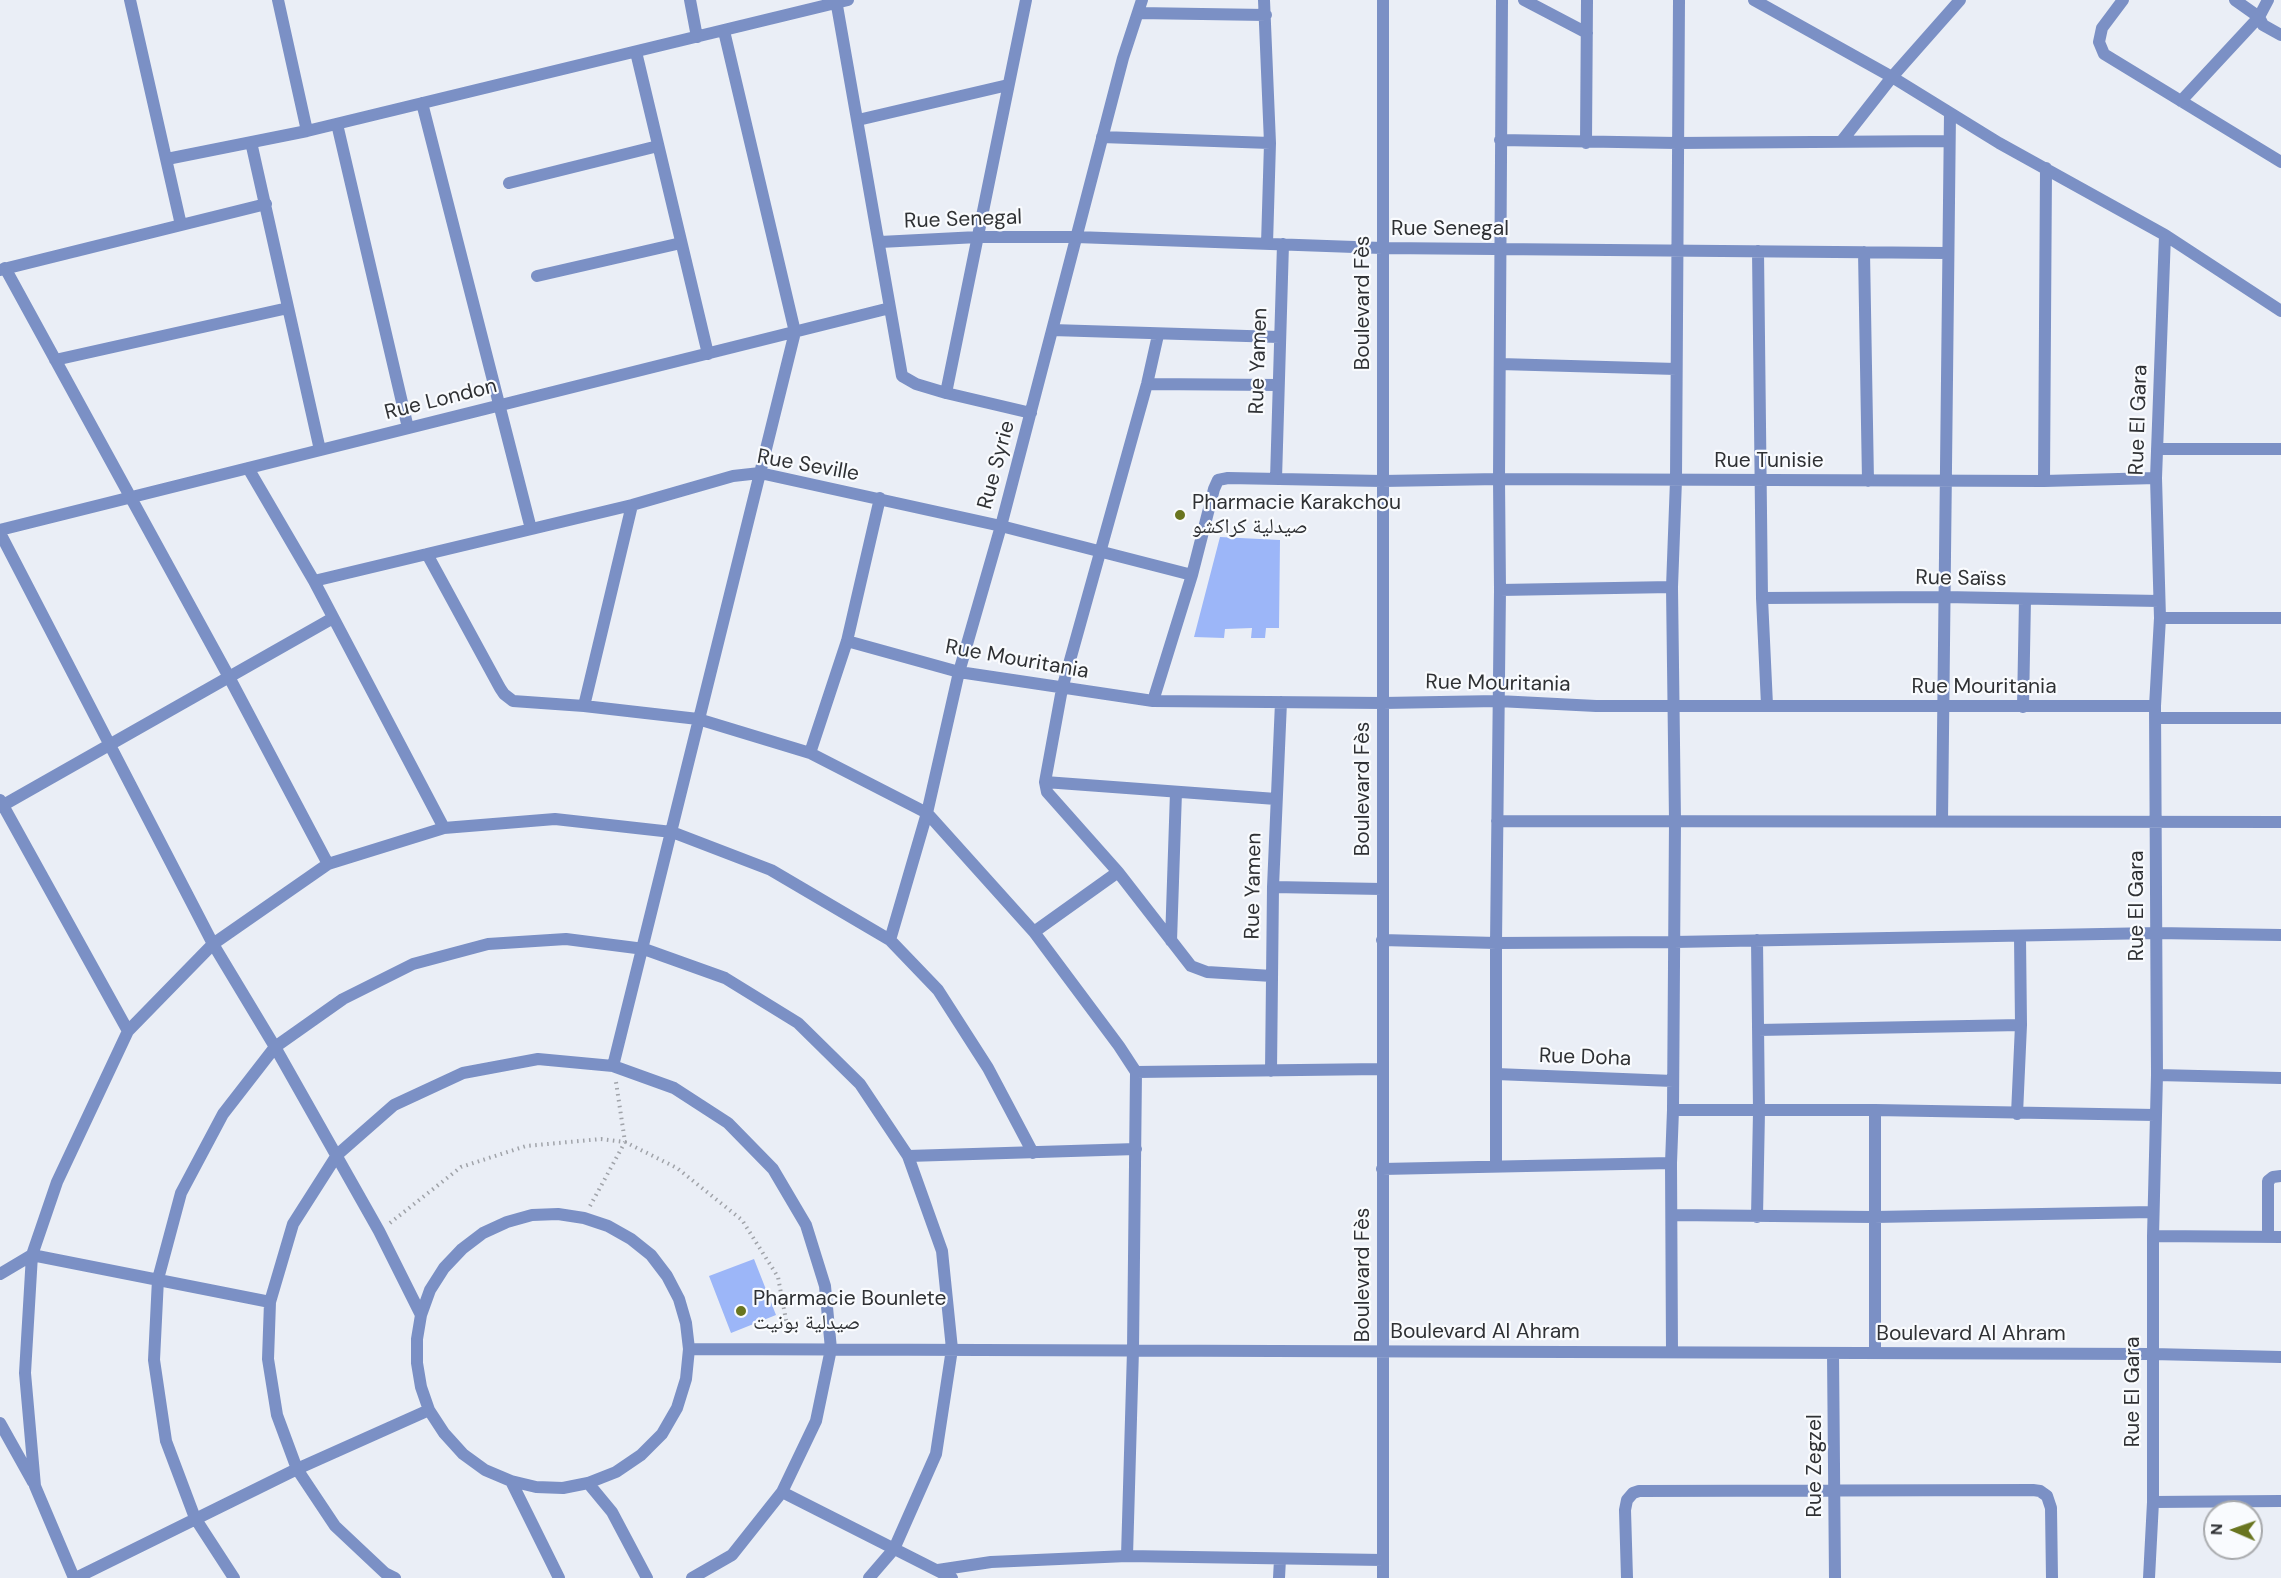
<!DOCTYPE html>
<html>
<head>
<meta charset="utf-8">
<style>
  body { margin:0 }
  #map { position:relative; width:2281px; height:1578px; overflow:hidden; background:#eaeef6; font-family:"DM Sans",sans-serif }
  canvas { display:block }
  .north { position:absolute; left:2203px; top:1500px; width:60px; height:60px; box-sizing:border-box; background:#f9fbfe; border:2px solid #a8aaad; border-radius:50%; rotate:272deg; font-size:16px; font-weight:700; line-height:24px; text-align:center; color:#2f3134 }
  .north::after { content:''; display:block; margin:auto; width:21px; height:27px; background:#697520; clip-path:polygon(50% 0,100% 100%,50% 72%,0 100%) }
</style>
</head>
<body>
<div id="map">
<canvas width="2281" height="1578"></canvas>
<div class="north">N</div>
</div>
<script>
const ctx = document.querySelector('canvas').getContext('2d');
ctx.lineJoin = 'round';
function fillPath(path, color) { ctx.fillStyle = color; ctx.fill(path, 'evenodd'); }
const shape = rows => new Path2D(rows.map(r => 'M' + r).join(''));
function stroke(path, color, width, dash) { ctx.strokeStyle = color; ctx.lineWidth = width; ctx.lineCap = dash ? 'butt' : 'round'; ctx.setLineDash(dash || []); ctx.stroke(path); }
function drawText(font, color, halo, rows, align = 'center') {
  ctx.font = font + ' "DM Sans","Noto Naskh Arabic",sans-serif'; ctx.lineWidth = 4.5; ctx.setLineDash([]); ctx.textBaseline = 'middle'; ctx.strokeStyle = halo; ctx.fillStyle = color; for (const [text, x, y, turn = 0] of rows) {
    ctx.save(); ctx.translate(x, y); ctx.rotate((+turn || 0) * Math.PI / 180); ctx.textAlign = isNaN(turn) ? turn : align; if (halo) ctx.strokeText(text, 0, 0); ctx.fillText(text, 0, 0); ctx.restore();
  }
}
const building = shape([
  [1220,537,1280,540,1279,628,1266,628,1265,638,1251,638,1252,628,1225,629,1224,638,1194,637],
  [754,1259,776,1315,731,1333,709,1276]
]);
const path = shape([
  [590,1206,625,1142,616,1082],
  [390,1223,461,1167,526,1146,601,1139,625,1142,677,1168,742,1220,778,1277,789,1336]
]);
const minor = shape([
  [130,0,181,225],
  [278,0,307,131],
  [690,0,697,37],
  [836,0,902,376,916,384,946,393,1031,413],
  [1264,0,1270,143,1267,244],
  [1383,0,1383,1578],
  [1524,0,1587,33],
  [1754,0,1892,77,1999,143,2165,235,2281,311],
  [2123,0,2102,28,2099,42,2104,54,2281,162],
  [2235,0,2259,17,2263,25,2281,35],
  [1138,13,1266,15],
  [636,52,708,354],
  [2181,101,2259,17,2268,0],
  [422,103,531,529],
  [858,120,1008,85],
  [337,124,408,428],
  [1102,137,1270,143],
  [1500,140,1677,143,1948,141],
  [251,142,320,450],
  [1841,142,1892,77,1960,0],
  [1586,143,1587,0],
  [167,159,307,131,848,0],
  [509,183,658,146],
  [880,242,978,237,1076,237,1382,248,1948,253],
  [1758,251,1762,598,1767,705],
  [1864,252,1868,481],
  [5,268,229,677,328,864],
  [0,270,266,204],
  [537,276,681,243],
  [1052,330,1279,337],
  [1158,335,1147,384,1062,689,1045,782,1047,792,1118,872,1191,966,1207,972,1272,976],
  [55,360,288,308],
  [1500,364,1676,369],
  [1147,384,1278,385],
  [946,393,1026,0],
  [2157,449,2281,449],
  [248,468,314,581,444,828],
  [1276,479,1283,244],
  [2044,481,2046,168],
  [0,530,890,308],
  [0,533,213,944,275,1047,379,1231,421,1315,417,1339,417,1363,421,1387,429,1410,444,1433,463,1454,485,1470,511,1481,536,1487,563,1488,588,1483,616,1472,641,1455,662,1434,677,1408,686,1379,689,1349,686,1323,679,1299,667,1276,651,1255,631,1239,608,1226,584,1218,558,1214,532,1215,507,1222,483,1233,462,1249,444,1268,430,1290,421,1315],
  [427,554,500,688,504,694,513,701,584,706,698,719,810,753,927,813,1034,932,1119,1046,1136,1072,1133,1350,1127,1556],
  [314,581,632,505,733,476,760,473,1001,526,1192,575],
  [1500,590,1672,587],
  [1762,598,1944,597,2159,601],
  [2160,618,2281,618],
  [847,641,959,672,1153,701,1383,703,1498,701,1596,706,2155,706],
  [1153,701,1192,575,1214,489,1218,480,1228,478,1382,481,1499,479,2044,481,2156,478],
  [584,706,632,505],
  [2023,707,2025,599],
  [2155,718,2281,718],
  [810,753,847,641,880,498],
  [1045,782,1276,799],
  [0,800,128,1031],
  [0,807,333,618],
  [1497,821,2281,822],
  [1942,821,1950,113],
  [1273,887,1382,889],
  [1034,932,1118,872],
  [890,940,927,813,959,672,1001,526,1123,58,1142,0],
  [1382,940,1496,943,1674,942,2156,933,2281,935],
  [1757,940,1759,1111,1757,1217],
  [1171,941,1176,792],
  [1758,1030,2021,1025],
  [613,1066,795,332,724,31],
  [1271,1071,1273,887,1281,702],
  [1136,1072,1382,1069],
  [1496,1074,1673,1081],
  [2157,1075,2281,1078],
  [1673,1110,1875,1110,2155,1115],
  [2017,1114,2021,1025,2020,937],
  [908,1156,1136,1149],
  [1496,1166,1496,943,1500,590,1499,479,1502,0],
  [1382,1169,1671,1163],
  [1672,1215,1874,1217,2153,1212],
  [2153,1236,2281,1237],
  [2268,1237,2268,1181,2273,1177,2281,1176],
  [0,1274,32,1255,270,1302],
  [689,1349,2152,1354,2281,1357],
  [1672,1352,1671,1163,1673,1110,1675,821,1672,587,1676,480,1679,0],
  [1833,1353,1835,1578],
  [1875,1353,1875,1110],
  [0,1423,33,1482],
  [511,1481,559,1578],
  [588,1483,612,1512,647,1578],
  [782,1492,952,1578],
  [2153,1502,2281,1501],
  [938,1570,991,1562,1127,1556,1383,1560],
  [74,1578,35,1486,25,1373,32,1255,57,1182,128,1031,213,944,328,864,444,828,555,819,672,832,771,870,890,940,938,990,988,1068,1033,1153],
  [76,1578,297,1469,429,1410],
  [234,1578,195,1518,166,1441,154,1360,158,1279,181,1193,223,1114,275,1047,343,999,413,964,488,944,566,939,644,949,725,978,798,1023,860,1084,908,1156,942,1251,952,1349,936,1454,894,1549,869,1578],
  [395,1578,385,1573,335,1526,297,1469,277,1415,268,1359,270,1302,293,1224,337,1155,394,1105,463,1073,538,1059,613,1066,674,1088,728,1123,773,1169,806,1225,825,1286,831,1349,816,1421,782,1492,732,1555,692,1578],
  [1279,1578,1280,1559],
  [1627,1578,1625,1510,1627,1500,1633,1493,1639,1491,2033,1490,2040,1491,2047,1496,2051,1508,2052,1578],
  [2149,1578,2153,1502,2153,1236,2157,1075,2155,706,2160,618,2156,478,2165,235]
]);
const markers = [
  [1180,515,6,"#697520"],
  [741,1311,6,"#697520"]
];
const streetNames = [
  ["Rue Senegal",963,220,-2],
  ["Rue Senegal",1450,229],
  ["Boulevard Fès",1363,303,-90],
  ["Rue Yamen",1259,361,-88],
  ["Rue London",441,400,-14],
  ["Rue El Gara",2139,420,-88],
  ["Rue Tunisie",1769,461],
  ["Rue Syrie",997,465,-75],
  ["Rue Seville",808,466,10],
  ["Rue Saïss",1961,579,1],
  ["Rue Mouritania",1017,660,10],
  ["Rue Mouritania",1498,684,1],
  ["Rue Mouritania",1984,687],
  ["Boulevard Fès",1363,789,-90],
  ["Rue Yamen",1254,886,-89],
  ["Rue El Gara",2137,906,-90],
  ["Rue Doha",1585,1058,2],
  ["Boulevard Fès",1363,1275,-90],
  ["Boulevard Al Ahram",1485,1332],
  ["Boulevard Al Ahram",1971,1334],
  ["Rue El Gara",2133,1392,-90],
  ["Rue Zegzel",1815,1466,-90]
];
const poiNames = [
  ["Pharmacie Karakchou",1192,503],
  ["صيدلية كراكشو",1192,527],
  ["Pharmacie Bounlete",753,1299],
  ["صيدلية بونيت",753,1323]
];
fillPath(building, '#9cb6f8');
stroke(path, '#a0a3a9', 4, [1.5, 4.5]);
stroke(minor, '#7b90c5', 12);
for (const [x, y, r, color] of markers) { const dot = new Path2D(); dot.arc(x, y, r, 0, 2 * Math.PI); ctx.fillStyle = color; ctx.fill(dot); stroke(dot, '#f9fbfe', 2); }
drawText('21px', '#2f3134', '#f9fbfe', streetNames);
drawText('21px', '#2f3134', '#f9fbfe', poiNames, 'left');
</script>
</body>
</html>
